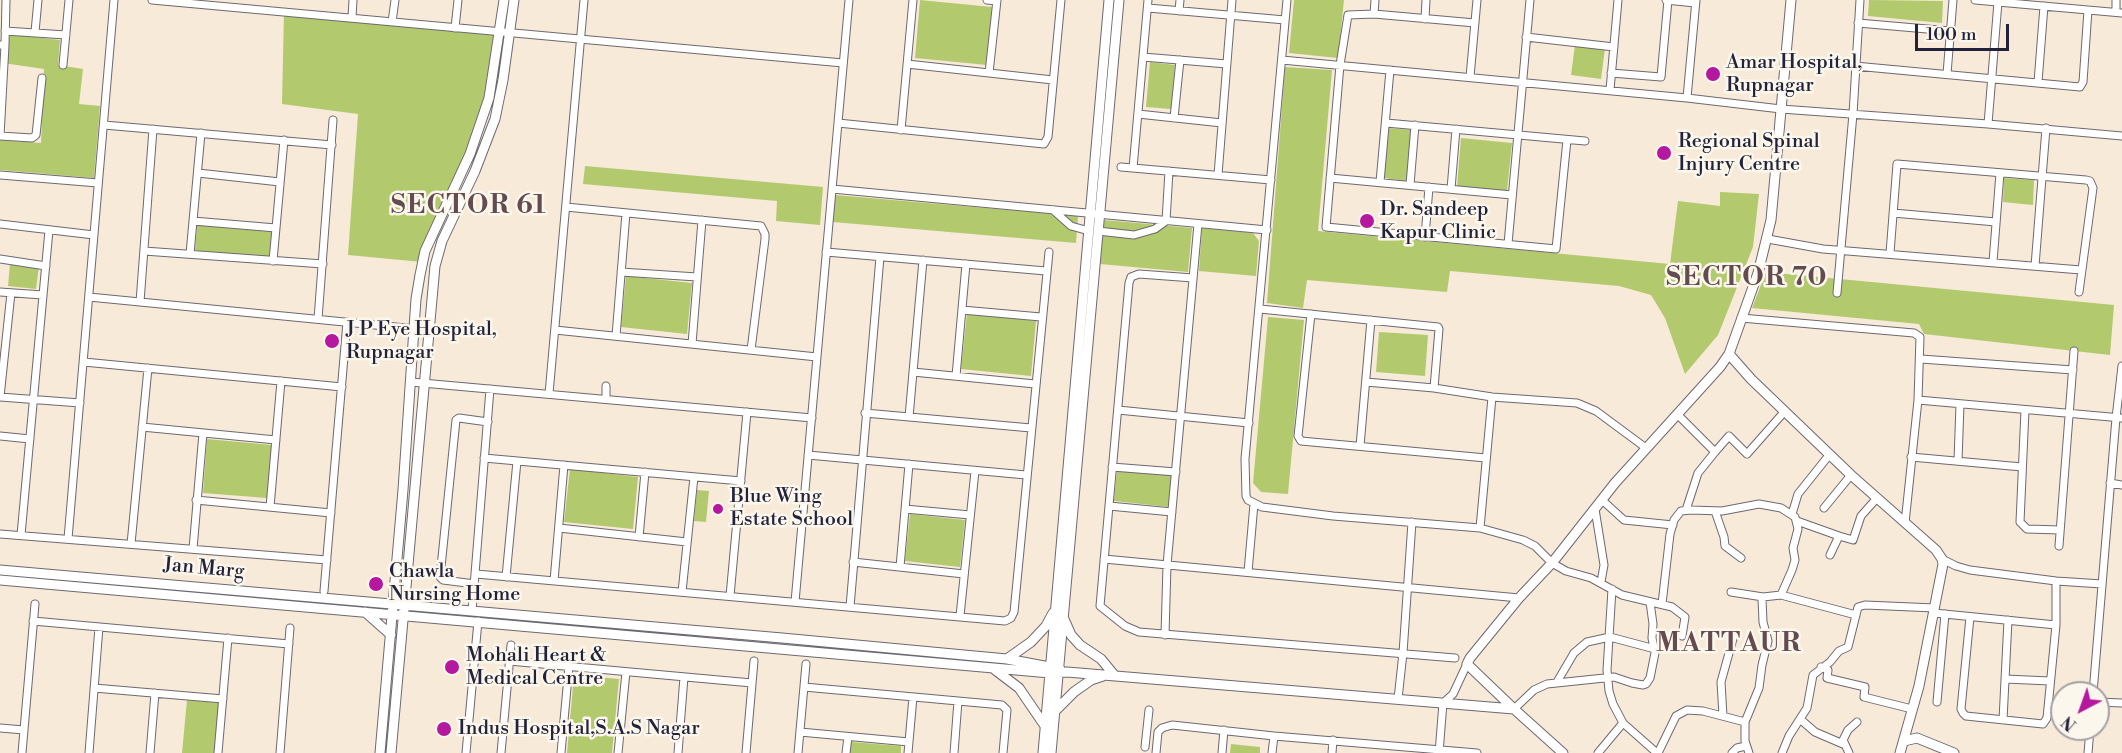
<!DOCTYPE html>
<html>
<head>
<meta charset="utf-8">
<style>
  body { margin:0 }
  #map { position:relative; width:2122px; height:753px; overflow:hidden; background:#f8ead8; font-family:"Libre Bodoni",serif }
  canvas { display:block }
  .north { position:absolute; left:2050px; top:681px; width:60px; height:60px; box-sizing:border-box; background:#fbf7ec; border:2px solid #a4a2a5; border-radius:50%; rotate:221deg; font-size:16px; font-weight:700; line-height:24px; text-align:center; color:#22223b }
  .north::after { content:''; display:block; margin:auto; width:21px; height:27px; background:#b5179e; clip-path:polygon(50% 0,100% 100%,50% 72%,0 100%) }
  .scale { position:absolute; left:1915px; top:24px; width:94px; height:27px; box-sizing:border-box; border:3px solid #22223b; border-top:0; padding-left:8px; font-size:18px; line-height:21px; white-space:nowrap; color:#22223b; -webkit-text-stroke:4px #fbf7ec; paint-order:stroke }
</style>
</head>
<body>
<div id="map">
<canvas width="2122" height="753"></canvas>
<div class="north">N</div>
<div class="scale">100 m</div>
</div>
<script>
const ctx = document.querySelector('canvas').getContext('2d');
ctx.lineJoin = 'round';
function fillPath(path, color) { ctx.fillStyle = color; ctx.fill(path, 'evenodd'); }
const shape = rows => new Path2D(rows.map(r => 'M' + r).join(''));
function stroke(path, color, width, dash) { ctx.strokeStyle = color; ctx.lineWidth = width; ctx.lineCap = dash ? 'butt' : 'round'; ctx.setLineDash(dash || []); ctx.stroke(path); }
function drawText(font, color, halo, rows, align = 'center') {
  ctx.font = font + ' "Libre Bodoni",serif'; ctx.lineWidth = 5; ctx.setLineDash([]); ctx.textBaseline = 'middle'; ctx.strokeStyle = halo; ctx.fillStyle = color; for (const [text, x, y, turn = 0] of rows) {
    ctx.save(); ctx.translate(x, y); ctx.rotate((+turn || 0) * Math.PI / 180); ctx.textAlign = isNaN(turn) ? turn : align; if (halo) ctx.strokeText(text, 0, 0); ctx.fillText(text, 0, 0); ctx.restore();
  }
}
const green = shape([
  [920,0,992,7,987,65,915,58],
  [1294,0,1344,0,1338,58,1289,53],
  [1869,0,1943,1,1942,23,1868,16],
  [284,12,500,32,489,98,422,262,348,255,358,114,282,104],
  [8,34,60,40,58,65,83,69,79,104,100,106,94,178,0,170,0,140,41,143,44,69,3,63],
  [1575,45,1605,49,1601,79,1571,75],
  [1150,62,1175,65,1171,109,1146,107],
  [1285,67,1332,70,1318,231,1670,264,1678,201,1720,206,1720,192,1759,194,1753,247,1718,335,1685,374,1665,318,1651,295,1619,286,1450,271,1447,292,1307,280,1303,308,1267,303],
  [1389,128,1412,130,1407,181,1384,178],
  [1461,138,1512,143,1507,191,1457,186],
  [585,166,823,187,820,225,776,221,777,201,583,184],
  [2004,178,2034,180,2033,205,2003,202],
  [835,195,1078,216,1076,243,833,222],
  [1104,220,1192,228,1188,272,1100,264],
  [197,225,272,232,269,258,195,251],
  [1202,228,1253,233,1259,241,1256,276,1199,271],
  [10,263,39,266,36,289,8,286],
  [1766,272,2114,305,2110,355,1924,334,1919,324,1752,308],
  [626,276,692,283,687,334,621,327],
  [967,313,1036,321,1031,376,961,369],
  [1268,317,1304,320,1288,494,1261,492,1253,483],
  [1379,332,1428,335,1425,376,1376,372],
  [207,439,272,445,267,498,203,493],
  [570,469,638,477,633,529,564,522],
  [1117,470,1172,475,1169,507,1114,501],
  [697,490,709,491,706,522,694,521],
  [910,514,965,520,960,567,905,561],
  [574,675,619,679,612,753,567,753],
  [187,700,219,703,214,753,182,753],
  [851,742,901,746,901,753,850,753],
  [1231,744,1260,747,1260,753,1230,753]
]);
const street = shape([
  [152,0,843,63],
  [987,0,997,1],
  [1287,0,1245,459,1246,496,1248,500,1262,507,1333,516,1480,528,1523,540,1535,546,1552,563,1566,571,1591,578,1622,595,1672,607,1685,617,1682,636],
  [1666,0,1695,3],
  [1975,0,2122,13],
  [1148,8,1285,20],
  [1179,11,1180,0],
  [2116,12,2116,0],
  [1374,14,1375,0],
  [352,18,353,0],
  [1425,19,1426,0],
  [392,22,395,0],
  [1475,23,1374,14,1348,15,1340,65,1326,227,1556,249,1567,140],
  [1858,23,1950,31],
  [455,28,458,0],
  [5,31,66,35],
  [35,32,38,0],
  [1526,37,1614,47],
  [0,45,5,45,6,0],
  [1143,57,1227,64],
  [1282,60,1687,98,1781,109,1988,124,2122,136],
  [907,64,1053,80],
  [63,65,69,0],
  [1855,66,2080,87,2083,82,2088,10],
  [989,73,997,0],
  [1611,73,1661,77,1668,0],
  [1947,74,1953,0],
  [1470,77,1477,0],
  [2038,82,2044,6],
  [1610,90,1618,0],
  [1687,98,1696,0],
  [1138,114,1222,123],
  [1174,118,1180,60],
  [838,123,1044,144,1048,137,1061,0],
  [1386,123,1585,141],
  [1988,124,1998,2],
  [104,125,332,145],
  [901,130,913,0],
  [0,136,32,138,36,135,42,78],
  [0,136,5,45],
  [1121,167,1271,180],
  [1133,168,1148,0],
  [198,173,280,182],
  [0,175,98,183],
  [1218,175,1232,0],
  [1330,178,1512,195],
  [1380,182,1390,70],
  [1410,185,1415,125],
  [832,189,1267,230],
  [1451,189,1456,129],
  [566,207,761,226,765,234,765,239,751,350],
  [1053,210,1071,226,1089,231],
  [1893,213,1996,222],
  [193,221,276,228],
  [0,224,94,235],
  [1098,231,1134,235,1155,229,1166,221,1169,171],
  [1425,237,1429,187],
  [1768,239,1823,249,2081,270],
  [1508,244,1530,0],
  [144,251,323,264],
  [826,252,1046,271],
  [1890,253,1897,164,2086,180,2090,181,2093,188,2079,292],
  [190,254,201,133],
  [0,259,46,266],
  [273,261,284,140],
  [1993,262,2000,173],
  [2035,266,2046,128],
  [621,272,697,277],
  [1193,278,1139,274,1131,277,1129,283,1100,606,1125,626,1139,632,1455,658],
  [0,292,43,295],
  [1837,293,1853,114,1860,0],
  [89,297,416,329],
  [140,302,153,129],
  [1260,309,1438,327,1439,329,1434,388],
  [962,310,1041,317],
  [1311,314,1298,436,1301,441,1486,458],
  [1741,318,1914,333,1920,337,1918,400,1905,523],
  [318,319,333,120],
  [555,330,817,357],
  [616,336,626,213],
  [692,344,702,220],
  [1921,359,2073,370],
  [84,362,342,387],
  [913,372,1035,384],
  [956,376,966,264],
  [411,382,812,418],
  [1366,382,1434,388,1492,397,1577,403,1596,411,1646,448],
  [606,386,606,399],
  [549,394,584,0],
  [0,397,11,293],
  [0,397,80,403],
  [1918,400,2122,418],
  [1118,410,1249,423],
  [2025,410,2020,522,2027,529,2060,530],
  [865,413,1031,428],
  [1677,414,1715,452,1729,436,1747,454,1785,411],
  [909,417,923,260],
  [142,427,276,440],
  [0,436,30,439],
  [1360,446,1371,320],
  [808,455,1026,475],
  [1911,457,2022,467],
  [484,458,741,481],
  [1958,461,1960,404],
  [1112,467,1176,472],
  [2110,483,2122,485],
  [196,500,331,513],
  [1602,500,1624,520,1673,525],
  [1109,506,1172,512],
  [270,507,281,381],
  [1824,508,1851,475],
  [905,509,970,515],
  [1595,509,1604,565,1601,582],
  [1686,510,1698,473,1715,452],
  [1715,511,1724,537,1725,546,1741,558],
  [1792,514,1798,494,1830,454],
  [1797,521,1839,536],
  [559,528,687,542],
  [1480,528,1492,397],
  [0,534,327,560],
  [21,535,49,230],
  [639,537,645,472],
  [68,539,114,0],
  [131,544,148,368],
  [2059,546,2074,351],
  [193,549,203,433],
  [1830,555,1839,536,1853,540,1861,516,1877,498],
  [1104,559,1519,598],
  [1942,559,1956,566,1970,570,2056,581,2102,584],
  [853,562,964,574],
  [900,567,909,464],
  [1248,572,1254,504],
  [476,574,1005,621,1011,618,1014,612,1049,252],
  [506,577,517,461],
  [554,581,564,465],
  [475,584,443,580,440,577,456,420,459,418,488,422],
  [1612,589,1607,670,1609,691,1613,704,1623,723,1657,753],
  [324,591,347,322],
  [682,592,694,477],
  [1731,592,1763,597],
  [1781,595,1856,615],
  [730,596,747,412],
  [795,602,849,0],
  [1662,604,1670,534,1674,520,1681,511,1691,510,1722,511,1759,504,1781,508,1795,517,1798,529,1793,548,1795,560,1792,570,1781,595,1763,597,1762,599,1763,622,1768,641,1762,665,1759,688,1745,722,1745,741,1749,753],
  [850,607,880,257],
  [472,611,490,389],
  [1934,613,2056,625],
  [960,616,975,471],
  [1970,617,1961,709,1963,713,1966,716,2043,724,2047,718,2056,625,2056,581],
  [33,621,289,644],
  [1165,635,1167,565,1198,224],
  [509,661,752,683],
  [1821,667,1828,670,1827,678,1865,687,1864,697,1912,709],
  [2005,679,2050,681],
  [1557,682,1574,653,1587,642,1610,637,1655,649],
  [804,687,1002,705,1007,710,1003,753],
  [94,688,223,699],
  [2093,693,2116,418,2122,366],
  [1398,699,1403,653,1412,522],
  [1937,702,1945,614],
  [2098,702,2122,703],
  [1514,709,1534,690,1547,684,1614,677,1632,683,1643,685,1646,684,1650,678,1655,653,1652,638,1653,624,1650,602],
  [1723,716,1721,682,1734,635],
  [1800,719,1815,732,1843,744],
  [2003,720,2008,620],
  [0,728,24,730],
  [800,732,909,742],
  [1145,747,1149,710],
  [22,753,35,604],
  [89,753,99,627],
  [150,753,155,693],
  [218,753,228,638],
  [280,753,290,628],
  [466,753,478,621],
  [501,753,511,645],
  [561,753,569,666],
  [618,753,626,672],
  [678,753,684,677],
  [746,753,754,661],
  [798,753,806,664],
  [846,753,848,737],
  [908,753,913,697],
  [954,753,958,701],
  [1156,753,1158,732,1162,728,1172,725,1274,736,1477,753],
  [1222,753,1224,730],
  [1272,753,1274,736],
  [1332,753,1333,740],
  [1439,753,1443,703,1453,694,1467,664],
  [1598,753,1623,723],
  [1658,753,1676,716,1687,710,1703,711,1745,722],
  [1732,753,1737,748,1746,746],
  [1782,753,1789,736,1807,708,1813,675,1830,662,1839,651,1848,647,1858,607,1865,605,1935,608],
  [1849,753,1843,740,1848,730,1857,722],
  [2088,753,2090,729]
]);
const secondary = shape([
  [1791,0,1771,220,1758,273,1729,354,1751,379,1851,475,1936,550,1942,559,1943,564,1919,686,1900,753],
  [0,570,782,638,1007,659,1060,669],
  [0,580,1050,673,1067,672,1514,709,1563,753],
  [365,612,391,635],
  [1064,619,1071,635,1080,645,1101,659,1115,676],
  [1007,659,1031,642,1046,626,1053,613],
  [994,669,1019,688,1045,726],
  [1514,709,1467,664,1470,658,1519,598,1552,563,1615,483,1720,367,1729,354],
  [1055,711,1074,692,1091,680,1103,676],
  [1904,741,1917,738,1954,753],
  [380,753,403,490,416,299,420,275,425,251,470,154,489,98,504,0],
  [391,753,435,266,442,241,475,171,495,119,503,80,514,0],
  [1043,753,1109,0],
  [1051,753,1119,0]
]);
const markers = [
  [1713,74,8,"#b5179e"],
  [1664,153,8,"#b5179e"],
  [1367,221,8,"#b5179e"],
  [332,341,8,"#b5179e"],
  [718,509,6,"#b5179e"],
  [376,584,8,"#b5179e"],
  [452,667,8,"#b5179e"],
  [444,729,8,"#b5179e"]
];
const poiNames = [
  ["Amar Hospital,",1726,63],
  ["Rupnagar",1726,86],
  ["Regional Spinal",1678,142],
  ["Injury Centre",1678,165],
  ["Dr. Sandeep",1380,210],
  ["Kapur Clinic",1380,233],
  ["J P Eye Hospital,",346,330],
  ["Rupnagar",346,353],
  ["Blue Wing",730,497],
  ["Estate School",730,520],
  ["Chawla",389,572],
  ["Nursing Home",389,595],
  ["Mohali Heart &",466,656],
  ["Medical Centre",466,679],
  ["Indus Hospital,S.A.S Nagar",458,729]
];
const streetNames = [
  ["Jan Marg",204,569,5]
];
const districtNames = [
  ["SECTOR 61",469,207],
  ["SECTOR 70",1747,279],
  ["MATTAUR",1729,645]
];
fillPath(green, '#b3c96e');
stroke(street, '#6d6872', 9);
stroke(secondary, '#6d6872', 11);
stroke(street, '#fff', 7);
stroke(secondary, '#fff', 9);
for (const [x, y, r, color] of markers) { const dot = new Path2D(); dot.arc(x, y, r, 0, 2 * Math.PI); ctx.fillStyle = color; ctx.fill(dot); stroke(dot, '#fbf7ec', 2); }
drawText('20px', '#22223b', '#fbf7ec', poiNames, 'left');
drawText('20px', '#22223b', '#fbf7ec', streetNames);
ctx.letterSpacing = '1.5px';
drawText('bold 26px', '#644b50', '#fbf7ec', districtNames);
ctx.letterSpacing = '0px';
</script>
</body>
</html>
